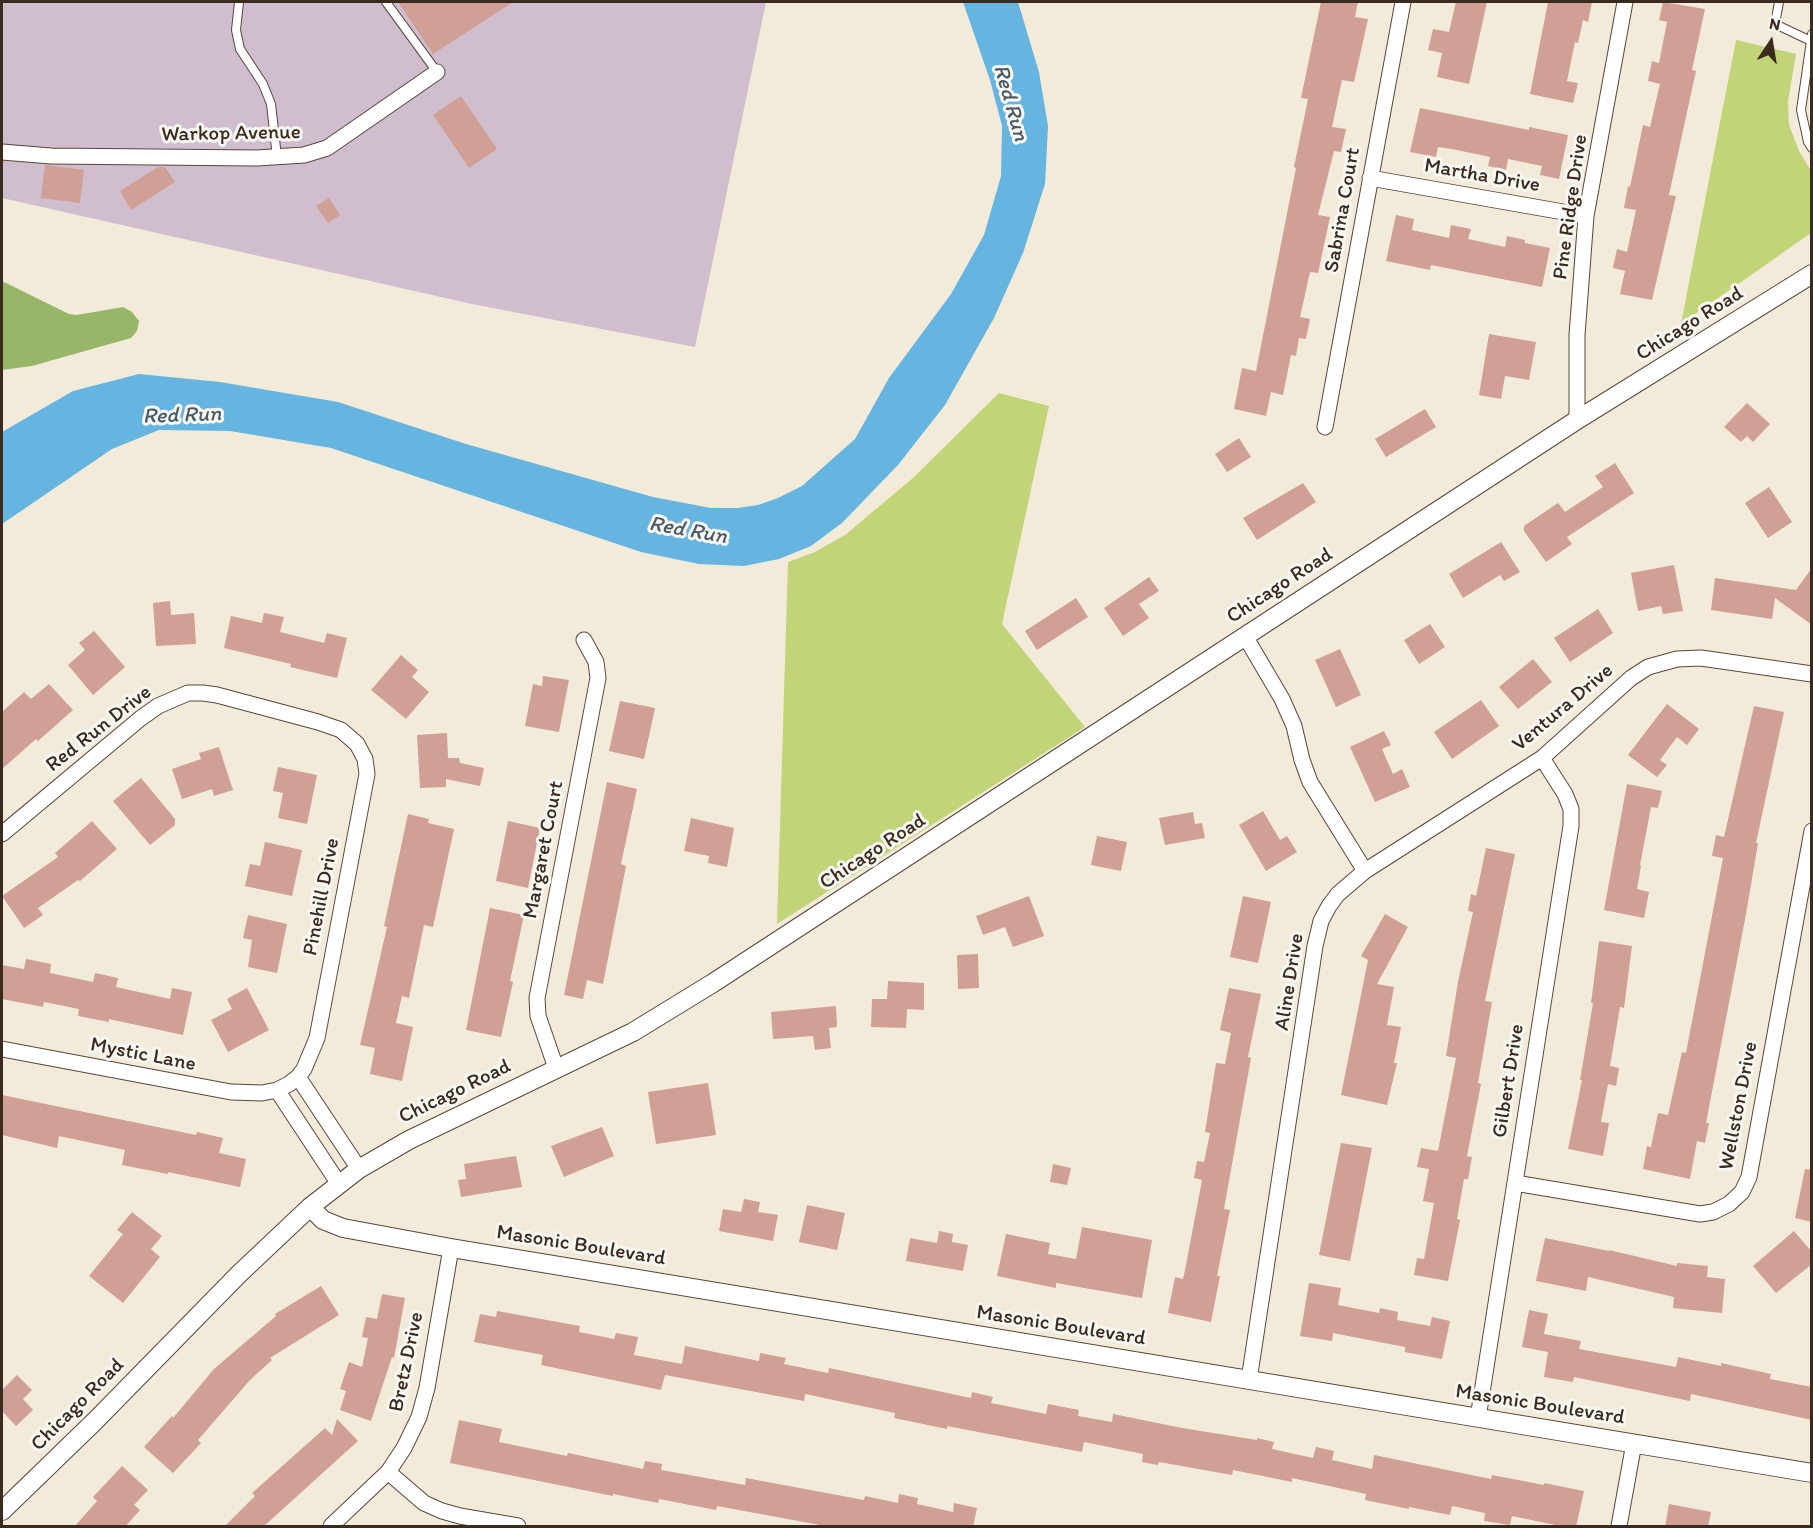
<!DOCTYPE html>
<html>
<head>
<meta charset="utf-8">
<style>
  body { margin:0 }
  #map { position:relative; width:1813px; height:1528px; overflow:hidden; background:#f3ebd9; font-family:Itim,sans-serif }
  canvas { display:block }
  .frame { position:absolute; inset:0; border:3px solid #3b2a1e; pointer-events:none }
  .north { position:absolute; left:1741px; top:12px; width:60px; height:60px; -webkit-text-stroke:4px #f6f6f2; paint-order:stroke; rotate:12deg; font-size:16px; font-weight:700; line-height:24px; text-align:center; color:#3b2a1e }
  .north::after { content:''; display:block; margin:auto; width:21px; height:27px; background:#3b2a1e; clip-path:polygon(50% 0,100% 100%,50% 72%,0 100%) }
</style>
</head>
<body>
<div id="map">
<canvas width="1813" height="1528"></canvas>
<div class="frame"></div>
<div class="north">N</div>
</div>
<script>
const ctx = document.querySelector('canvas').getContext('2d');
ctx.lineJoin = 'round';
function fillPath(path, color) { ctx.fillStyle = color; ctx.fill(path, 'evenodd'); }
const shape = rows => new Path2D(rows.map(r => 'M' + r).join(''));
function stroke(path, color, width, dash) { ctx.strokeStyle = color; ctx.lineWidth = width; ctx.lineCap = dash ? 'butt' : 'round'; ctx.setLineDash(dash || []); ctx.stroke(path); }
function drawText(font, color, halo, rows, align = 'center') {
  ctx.font = font + ' Itim,sans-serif'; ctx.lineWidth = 6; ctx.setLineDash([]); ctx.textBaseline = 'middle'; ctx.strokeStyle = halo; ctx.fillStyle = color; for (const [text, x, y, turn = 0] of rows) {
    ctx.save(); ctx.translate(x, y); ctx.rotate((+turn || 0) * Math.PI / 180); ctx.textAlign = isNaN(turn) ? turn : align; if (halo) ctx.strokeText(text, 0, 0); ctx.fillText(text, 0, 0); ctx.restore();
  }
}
const industrial = shape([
  [2,2,766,2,695,347,472,304,2,198]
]);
const green = shape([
  [1736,40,1796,54,1788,101,1789,125,1799,151,1811,171,1811,233,1681,324],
  [999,393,1049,406,1002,624,1085,727,777,924,788,562,815,552,845,535,913,478]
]);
const forest = shape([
  [2,281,69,314,77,315,123,307,132,312,139,321,137,331,131,338,32,366,2,370]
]);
const water = shape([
  [963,2,1018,2,1039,72,1048,126,1045,184,1023,253,994,318,945,405,898,465,842,523,811,546,779,559,744,566,699,564,641,552,331,448,230,431,159,430,112,449,2,524,2,432,73,391,139,374,220,382,338,402,466,444,653,497,711,508,738,508,758,505,778,498,802,486,855,439,889,378,951,294,984,235,1001,176,1002,126,990,80]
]);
const building = shape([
  [398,2,513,2,433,54],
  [1321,2,1358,2,1355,17,1368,19,1354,82,1342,80,1332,127,1346,129,1341,152,1334,151,1318,215,1330,217,1318,273,1310,272,1300,317,1310,319,1306,339,1299,338,1296,356,1291,355,1283,395,1271,392,1266,416,1234,409,1242,368,1256,371,1296,168,1294,167,1308,99,1301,98],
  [1456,2,1487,2,1469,84,1437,77,1442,53,1428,50,1433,29,1449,32],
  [1548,2,1592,2,1588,22,1583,20,1578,43,1575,42,1567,81,1578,83,1573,103,1530,94],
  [1663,2,1705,9,1692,70,1696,71,1669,195,1676,196,1652,300,1620,294,1625,271,1613,268,1617,249,1627,252,1636,210,1624,208,1628,186,1630,187,1643,125,1650,127,1660,84,1648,81,1652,61,1659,63,1667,22,1659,20],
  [461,96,497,149,469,168,433,115],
  [1420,108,1529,130,1529,127,1568,135,1559,179,1540,175,1542,166,1508,159,1506,170,1488,166,1490,157,1452,149,1438,147,1436,157,1410,152],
  [45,165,84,170,80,203,41,198],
  [158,167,165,167,175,182,131,210,120,191],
  [329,198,340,215,328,223,316,206],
  [1396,215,1414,219,1412,230,1449,238,1451,225,1471,229,1468,239,1505,247,1507,236,1525,240,1525,243,1550,248,1542,287,1431,265,1430,270,1386,261],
  [1489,334,1536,342,1529,380,1505,376,1501,399,1479,395],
  [1747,403,1770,424,1753,442,1747,436,1741,442,1724,427],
  [1425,409,1436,427,1386,457,1375,439],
  [1239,438,1251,457,1227,472,1215,454],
  [1615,463,1634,493,1567,537,1572,544,1546,562,1524,531,1524,526,1558,503,1565,512,1603,487,1595,476],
  [1303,483,1316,502,1257,540,1243,518],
  [1769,487,1792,522,1768,538,1745,503],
  [1501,542,1520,572,1504,581,1500,575,1463,598,1449,574],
  [1674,565,1683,611,1663,614,1661,606,1638,611,1631,573],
  [1812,568,1812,625,1775,598,1772,619,1711,610,1715,578,1796,590],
  [1149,577,1159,591,1139,604,1149,618,1123,636,1104,608],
  [1076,598,1088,617,1037,650,1025,631],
  [170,601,171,615,194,613,196,644,156,646,153,603],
  [1598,609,1613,633,1570,662,1554,638],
  [264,613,284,617,280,632,324,643,327,633,347,638,337,678,290,667,291,664,224,648,231,616,262,623],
  [1430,624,1445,647,1419,664,1404,640],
  [94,631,125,667,93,695,68,665,85,650,79,643],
  [1340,649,1361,695,1336,707,1315,660],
  [401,655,418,670,412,677,429,692,406,719,371,690],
  [1533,659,1552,682,1518,709,1499,687],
  [543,676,569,680,559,732,525,726,533,684,542,686],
  [49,684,73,710,38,741,36,739,2,769,2,712,24,692,31,699],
  [1481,700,1499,726,1452,759,1434,732],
  [620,701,655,708,644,759,609,751],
  [1667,704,1699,729,1687,745,1677,737,1660,760,1667,765,1657,777,1628,755],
  [1754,706,1784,712,1756,843,1758,843,1746,914,1706,1123,1709,1123,1705,1143,1697,1141,1690,1179,1643,1169,1647,1146,1651,1147,1658,1113,1668,1115,1682,1052,1686,1053,1723,858,1712,856,1716,835,1724,837],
  [1384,731,1391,745,1382,749,1393,774,1402,769,1410,787,1375,802,1350,747],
  [447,733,448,758,459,758,460,763,484,768,480,786,446,779,446,787,420,788,417,735],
  [219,747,233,790,214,796,212,789,182,799,172,769,201,759,199,753],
  [278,767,317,775,307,824,278,818,283,793,273,791],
  [141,778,175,819,175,825,150,845,113,801],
  [607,782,637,789,621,864,626,866,603,984,587,980,583,999,564,995],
  [1627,784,1662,791,1658,808,1651,807,1640,865,1641,866,1637,889,1649,892,1644,918,1604,910],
  [1263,811,1280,840,1287,836,1297,852,1266,871,1239,825],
  [1193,812,1195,824,1202,823,1205,838,1165,845,1159,818],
  [408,814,429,819,428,823,454,829,433,927,424,925,409,998,402,996,396,1023,413,1027,402,1081,370,1074,375,1048,360,1045,387,927,384,926],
  [691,818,734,828,727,867,708,863,709,856,684,851],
  [92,821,117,849,80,881,78,880,38,908,43,915,24,928,2,896,58,857,55,853],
  [508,821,540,828,528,888,496,881],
  [1097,836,1127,842,1121,871,1091,865],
  [265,842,302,850,292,896,245,886,250,864,260,866],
  [1486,848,1515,854,1485,1001,1492,1002,1478,1083,1481,1084,1467,1156,1472,1157,1468,1179,1464,1179,1457,1219,1460,1220,1448,1281,1414,1275,1417,1258,1424,1259,1434,1203,1423,1201,1429,1169,1417,1167,1421,1148,1438,1151,1456,1058,1446,1056,1458,982,1473,912,1468,911,1471,894,1476,896],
  [1029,896,1044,936,1013,947,1005,927,983,935,976,916],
  [1243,896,1271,902,1258,963,1230,957],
  [490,908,524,915,510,981,513,982,501,1037,466,1030],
  [1385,914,1408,927,1377,984,1394,987,1387,1025,1401,1027,1394,1063,1397,1063,1387,1105,1341,1095,1368,960,1361,956],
  [248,915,287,924,277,973,248,967,252,940,243,938],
  [1599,941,1632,946,1624,1008,1620,1007,1610,1066,1619,1068,1616,1086,1608,1084,1601,1122,1609,1123,1603,1156,1568,1149,1582,1080,1580,1080,1593,1003,1591,1003],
  [978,954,979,988,958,989,957,955],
  [26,959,51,964,50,973,93,982,95,973,118,978,116,987,170,999,172,988,192,992,183,1035,109,1019,109,1022,78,1016,79,1009,44,1002,43,1007,2,999,2,965,24,969],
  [888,981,924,983,924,1010,907,1009,906,1028,871,1027,872,999,887,999],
  [247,988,269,1030,228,1052,211,1020,232,1009,227,999],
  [1229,988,1261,994,1248,1057,1251,1058,1224,1209,1230,1210,1217,1276,1220,1276,1211,1322,1168,1313,1175,1277,1183,1279,1185,1270,1202,1180,1194,1178,1197,1161,1204,1162,1210,1133,1205,1132,1216,1063,1225,1064,1231,1033,1220,1030],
  [836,1006,837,1027,829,1028,831,1048,815,1050,813,1036,773,1039,771,1012],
  [708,1083,716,1135,656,1144,648,1092],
  [2,1095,196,1135,197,1132,223,1138,219,1153,246,1159,240,1187,168,1172,168,1174,122,1165,125,1150,59,1136,57,1148,2,1135],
  [602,1127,614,1156,564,1177,551,1146],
  [1341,1143,1372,1148,1350,1261,1319,1255],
  [516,1156,522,1187,461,1197,458,1180,466,1179,464,1164],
  [1053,1164,1071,1168,1067,1185,1050,1182],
  [1805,1169,1812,1170,1812,1222,1795,1218],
  [744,1199,760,1202,758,1212,778,1215,773,1241,719,1231,723,1209,741,1212],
  [807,1205,845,1213,837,1250,799,1242],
  [132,1212,162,1236,151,1249,160,1257,123,1303,89,1276,123,1234,117,1230],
  [1082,1227,1152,1240,1142,1298,1056,1283,1056,1288,997,1276,1006,1234,1050,1243,1048,1254,1076,1259],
  [939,1231,953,1234,952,1242,968,1245,963,1271,906,1261,910,1238,937,1243],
  [1794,1231,1812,1252,1812,1264,1776,1293,1753,1266],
  [1545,1238,1609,1251,1609,1250,1677,1266,1677,1263,1708,1266,1707,1277,1725,1279,1722,1313,1673,1308,1674,1297,1588,1277,1586,1291,1536,1281],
  [1309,1283,1341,1288,1338,1305,1379,1313,1380,1308,1398,1312,1397,1320,1430,1326,1432,1317,1450,1321,1442,1359,1405,1352,1405,1347,1333,1333,1332,1341,1300,1336],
  [321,1286,339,1315,270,1358,272,1360,250,1380,198,1440,201,1443,173,1473,144,1447,172,1416,173,1418,214,1369,276,1316,275,1314],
  [382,1294,405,1298,394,1358,392,1357,371,1421,340,1410,346,1391,340,1389,349,1362,362,1367,368,1338,362,1337,366,1317,377,1319],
  [1529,1310,1548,1314,1544,1334,1581,1341,1579,1349,1676,1367,1678,1357,1721,1366,1721,1363,1771,1374,1770,1379,1812,1387,1812,1420,1691,1394,1690,1401,1574,1377,1573,1382,1544,1377,1548,1352,1522,1347],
  [497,1311,580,1326,579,1332,614,1339,616,1333,638,1337,634,1355,682,1364,685,1346,759,1361,760,1353,786,1358,784,1364,828,1373,829,1368,971,1398,972,1392,993,1397,991,1403,1046,1414,1048,1404,1079,1410,1078,1416,1112,1422,1113,1414,1182,1428,1257,1440,1257,1438,1274,1442,1272,1449,1313,1458,1316,1447,1334,1451,1332,1460,1372,1469,1374,1455,1491,1479,1492,1475,1544,1485,1544,1483,1584,1491,1576,1527,1565,1527,1512,1516,1510,1525,1484,1521,1485,1513,1452,1506,1450,1515,1409,1507,1409,1509,1365,1500,1366,1494,1292,1478,1292,1482,1233,1470,1232,1475,1159,1462,1158,1465,1142,1462,1143,1454,1084,1442,1082,1452,947,1426,947,1429,894,1418,895,1413,805,1394,804,1401,665,1375,661,1390,541,1365,543,1355,474,1342,480,1314,496,1317],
  [17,1375,32,1390,23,1399,33,1410,16,1426,2,1411,2,1390],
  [337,1419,358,1441,263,1527,224,1527,255,1496,252,1493,325,1428,332,1435],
  [459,1420,502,1429,499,1442,567,1456,568,1453,643,1469,645,1461,662,1464,661,1470,745,1485,746,1478,864,1500,865,1496,898,1503,899,1494,918,1498,917,1504,953,1512,954,1503,977,1508,973,1527,831,1527,717,1506,716,1510,659,1499,658,1503,613,1494,613,1496,450,1463],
  [122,1466,148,1490,134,1505,140,1510,125,1527,74,1527,97,1501,93,1497],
  [1669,1504,1711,1512,1708,1527,1665,1527]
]);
const service = shape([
  [239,2,236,30,240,49,263,84,271,104,277,157],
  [386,2,437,72],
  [1779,2,1775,24,1811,41],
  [1812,34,1801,110,1808,142,1812,148]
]);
const minor = shape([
  [2,152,51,156,257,158,304,155,327,148,437,72],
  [1370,178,1586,216],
  [1577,420,1577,335,1586,216,1625,2],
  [1325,427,1403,2],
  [1245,636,1282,699,1294,726,1302,760,1310,782,1365,871],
  [2,834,141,718,158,706,188,693,203,693,217,695,318,722,341,730,357,744,365,759,367,774,317,1038,304,1069,298,1077,289,1084,277,1090,262,1093,231,1092,2,1049],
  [556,1068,538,1016,537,998,598,678,596,662,584,640],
  [298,1077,359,1169],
  [277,1090,339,1184],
  [1515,1183,1700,1214,1713,1212,1729,1204,1742,1192,1749,1177,1812,831],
  [1249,1380,1315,946,1321,921,1329,906,1338,894,1365,871,1542,758,1631,678,1648,667,1677,659,1701,658,1812,674],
  [1478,1418,1571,826,1571,809,1565,794,1542,758],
  [388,1472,424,1503,442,1511,460,1516,518,1526],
  [331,1526,388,1472,404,1448,419,1417,427,1388,451,1248],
  [1619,1526,1634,1443]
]);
const tertiary = shape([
  [310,1207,323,1220,343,1228,451,1248,1812,1473],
  [2,1511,95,1421,239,1274,310,1207,359,1169,409,1140,633,1032,713,983,1577,420,1812,274]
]);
const streetNames = [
  ["Warkop Avenue",231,134,-1],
  ["Martha Drive",1482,176,10],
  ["Pine Ridge Drive",1571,207,-82],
  ["Sabrina Court",1343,210,-80],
  ["Chicago Road",1690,324,-32],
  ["Chicago Road",1280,586,-33],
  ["Ventura Drive",1563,708,-40],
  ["Red Run Drive",99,729,-38],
  ["Margaret Court",544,850,-79],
  ["Chicago Road",873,852,-33],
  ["Pinehill Drive",322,897,-79],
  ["Aline Drive",1290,982,-81],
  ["Mystic Lane",143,1055,11],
  ["Gilbert Drive",1509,1081,-81],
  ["Chicago Road",455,1092,-26],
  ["Wellston Drive",1739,1106,-79],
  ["Masonic Boulevard",581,1246,9],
  ["Masonic Boulevard",1061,1326,9],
  ["Bretz Drive",407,1362,-78],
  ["Chicago Road",78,1405,-45],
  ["Masonic Boulevard",1540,1405,9]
];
const waterNames = [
  ["Red Run",1010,103,74],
  ["Red Run",182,416,-2],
  ["Red Run",688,531,10]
];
fillPath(industrial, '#d0bdce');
fillPath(green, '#c1d477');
fillPath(forest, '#98b668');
fillPath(water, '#66b4e0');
fillPath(building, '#d09f95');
stroke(service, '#57473a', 10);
stroke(minor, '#57473a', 17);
stroke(tertiary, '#57473a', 20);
stroke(service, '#fff', 8);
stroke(minor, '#fff', 15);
stroke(tertiary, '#fff', 18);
drawText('21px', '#3b2a1e', '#f6f6f2', streetNames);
drawText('italic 22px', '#4a5a62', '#f6f6f2', waterNames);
</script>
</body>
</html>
